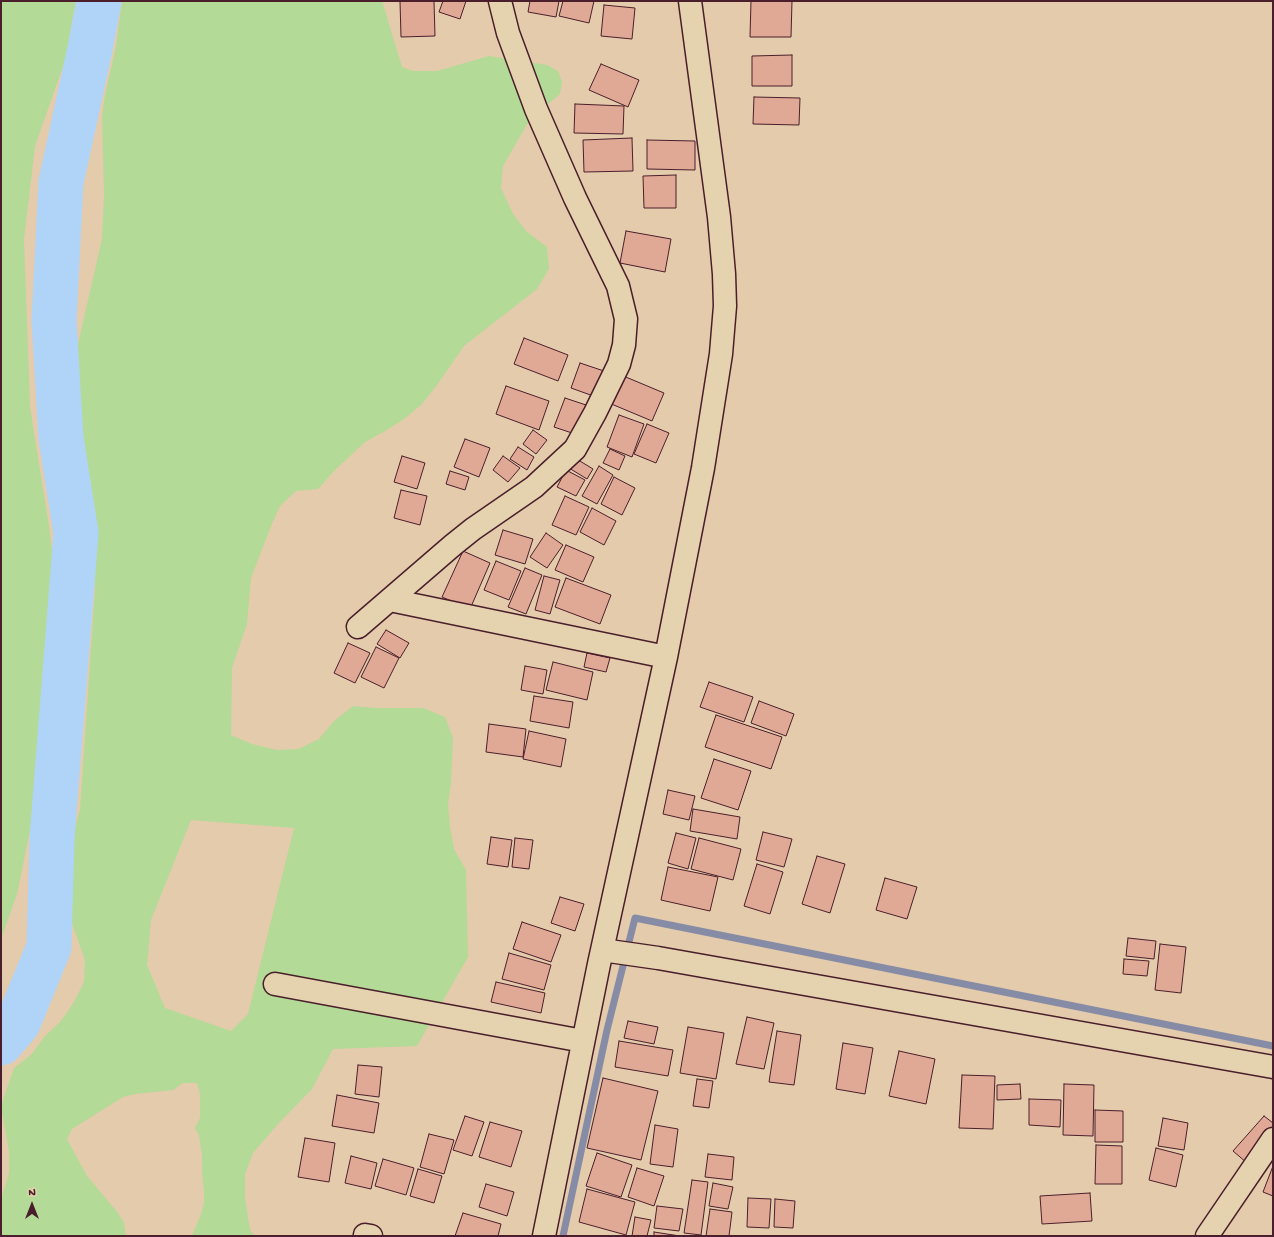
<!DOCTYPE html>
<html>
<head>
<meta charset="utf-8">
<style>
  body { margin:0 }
  #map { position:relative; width:1274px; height:1237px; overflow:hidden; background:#e4cbab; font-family:"Gochi Hand",sans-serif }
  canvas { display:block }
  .frame { position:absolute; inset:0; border:2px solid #4a1f2b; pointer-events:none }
  .north { position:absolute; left:12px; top:1185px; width:40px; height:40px; -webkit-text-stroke:3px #e5d3b0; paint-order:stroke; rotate:0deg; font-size:11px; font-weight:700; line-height:16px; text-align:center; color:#4a1f2b }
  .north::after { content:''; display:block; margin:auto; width:14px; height:18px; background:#4a1f2b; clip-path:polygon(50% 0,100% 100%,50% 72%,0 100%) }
</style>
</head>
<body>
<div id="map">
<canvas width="1274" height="1237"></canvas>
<div class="frame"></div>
<div class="north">N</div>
</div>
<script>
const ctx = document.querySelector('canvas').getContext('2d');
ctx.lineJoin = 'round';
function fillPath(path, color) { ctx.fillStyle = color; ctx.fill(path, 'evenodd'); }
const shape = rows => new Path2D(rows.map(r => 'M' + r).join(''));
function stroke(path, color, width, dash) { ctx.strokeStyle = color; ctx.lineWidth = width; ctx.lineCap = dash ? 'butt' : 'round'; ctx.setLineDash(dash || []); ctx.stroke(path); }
const green = shape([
  [1,1,76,1,66,58,35,146,24,239,30,407,49,526,56,583,45,672,40,782,17,894,1,939],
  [122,1,382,1,402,67,413,71,437,71,489,56,547,65,558,71,562,82,560,94,530,119,503,166,501,188,513,214,527,232,547,247,549,269,537,289,464,346,437,385,422,404,404,419,385,431,365,442,334,471,318,489,296,491,280,506,271,526,251,578,247,624,232,668,231,735,252,744,277,750,299,749,319,739,334,721,353,706,375,708,423,708,445,717,453,738,451,783,448,805,450,827,454,849,466,870,468,957,417,1046,333,1049,312,1089,279,1123,253,1153,245,1174,245,1198,250,1230,255,1236,192,1236,201,1214,204,1203,204,1192,202,1170,202,1155,199,1135,195,1128,200,1118,200,1094,197,1083,183,1083,173,1090,135,1094,123,1097,72,1129,67,1139,87,1176,118,1213,124,1223,126,1236,1,1236,1,1200,9,1173,9,1151,1,1106,14,1068,32,1054,45,1036,61,1021,74,1002,84,982,85,960,68,912,70,901,70,888,68,875,74,831,80,810,95,589,87,516,79,414,74,391,73,366,102,239,104,194,102,117,105,95,116,46],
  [191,820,294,828,248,1014,231,1031,165,1008,147,965,151,920]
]);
const stream = shape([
  [563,1236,607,1030,635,918,1273,1046]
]);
const river = shape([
  [1,1043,18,1023,49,947,52,838,76,533,61,438,54,320,61,182,90,49,99,1]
]);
const building = shape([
  [400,1,434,1,435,36,401,37,400,1],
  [443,1,466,1,460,19,439,12,443,1],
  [530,1,559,1,556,17,528,12,530,1],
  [563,1,594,1,589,23,559,16,563,1],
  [751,1,792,1,791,37,750,37,751,1],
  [604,5,635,8,632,39,601,36,604,5],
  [792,55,792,86,752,86,752,56,792,55],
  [601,64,639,80,628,107,589,90,601,64],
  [754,97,800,98,799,125,753,124,754,97],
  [575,104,624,106,623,134,574,133,575,104],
  [632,138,633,171,584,172,583,140,632,138],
  [647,140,695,141,695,170,647,169,647,140],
  [676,175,676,208,644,208,643,176,676,175],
  [626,231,671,239,665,272,620,263,626,231],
  [524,338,568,355,558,381,514,364,524,338],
  [580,363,607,372,599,398,571,388,580,363],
  [621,375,664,393,652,421,609,403,621,375],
  [506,386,549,401,539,430,496,414,506,386],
  [565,398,586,405,575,434,554,427,565,398],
  [619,415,644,424,632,457,607,447,619,415],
  [647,424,669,433,656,463,634,454,647,424],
  [533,430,547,440,536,454,523,444,533,430],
  [465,439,490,448,479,477,454,467,465,439],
  [518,447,534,457,527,470,510,459,518,447],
  [610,449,625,456,619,470,603,463,610,449],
  [402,456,425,463,417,489,394,482,402,456],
  [503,456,520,468,508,482,493,470,503,456],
  [575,458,593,469,587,479,569,468,575,458],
  [599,466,613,475,597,504,582,496,599,466],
  [566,470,585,480,576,496,557,487,566,470],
  [450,471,469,477,465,490,446,484,450,471],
  [614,477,635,488,622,515,601,504,614,477],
  [401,490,427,496,420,525,394,518,401,490],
  [565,496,589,507,576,535,552,525,565,496],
  [592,508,616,521,604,545,580,532,592,508],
  [503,530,533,539,525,564,495,555,503,530],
  [546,533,563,545,547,568,530,557,546,533],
  [566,545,594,557,583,582,555,570,566,545],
  [463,551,490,563,470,609,442,597,463,551],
  [496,561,521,571,509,600,484,590,496,561],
  [525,568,542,575,526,614,508,607,525,568],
  [544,576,560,580,550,614,535,610,544,576],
  [566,578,611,595,600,624,555,607,566,578],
  [386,630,409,643,400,658,377,644,386,630],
  [348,643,370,653,355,683,334,673,348,643],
  [376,647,399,658,384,688,361,677,376,647],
  [587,653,610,658,606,672,584,667,587,653],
  [553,662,593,672,587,700,546,690,553,662],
  [525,666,547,670,543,694,521,690,525,666],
  [709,682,753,697,744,722,700,707,709,682],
  [534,696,573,702,569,728,530,721,534,696],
  [759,701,794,714,786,736,751,723,759,701],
  [716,715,782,737,771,769,705,747,716,715],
  [489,724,526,729,523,757,486,752,489,724],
  [529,731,566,739,561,767,523,759,529,731],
  [714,759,751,771,738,810,701,798,714,759],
  [668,790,695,796,689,820,663,814,668,790],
  [693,809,740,817,737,839,690,831,693,809],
  [763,832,792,839,784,867,756,860,763,832],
  [676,833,696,838,688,869,668,863,676,833],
  [491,837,512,840,508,867,487,864,491,837],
  [515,838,533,840,529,869,512,867,515,838],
  [699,838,741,849,733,880,691,869,699,838],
  [817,856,845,864,830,913,802,904,817,856],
  [757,864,783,872,770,914,744,906,757,864],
  [668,867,718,877,710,911,661,900,668,867],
  [885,878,917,887,907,919,876,910,885,878],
  [560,897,584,904,575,931,551,923,560,897],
  [522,922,561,935,551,962,513,949,522,922],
  [1128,938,1156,941,1154,959,1126,956,1128,938],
  [1160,944,1186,947,1181,993,1155,990,1160,944],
  [509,953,551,965,544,990,502,979,509,953],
  [1124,959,1149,961,1147,976,1123,974,1124,959],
  [496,982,545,993,541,1013,491,1002,496,982],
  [747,1017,774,1023,764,1069,736,1064,747,1017],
  [628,1021,658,1027,654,1044,624,1038,628,1021],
  [688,1027,724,1033,716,1079,680,1073,688,1027],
  [777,1031,801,1035,794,1085,769,1082,777,1031],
  [619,1041,673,1050,668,1076,615,1067,619,1041],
  [843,1043,873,1048,865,1094,836,1089,843,1043],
  [899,1051,935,1059,926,1104,889,1096,899,1051],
  [358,1065,382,1067,379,1097,355,1094,358,1065],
  [962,1075,995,1076,993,1129,959,1128,962,1075],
  [603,1078,658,1091,641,1160,587,1148,603,1078],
  [697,1079,713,1081,709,1108,693,1106,697,1079],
  [1020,1084,1021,1099,997,1100,997,1085,1020,1084],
  [1064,1084,1094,1085,1093,1136,1063,1135,1064,1084],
  [337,1095,379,1103,374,1133,332,1126,337,1095],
  [1029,1099,1061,1100,1060,1127,1029,1125,1029,1099],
  [1095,1110,1123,1111,1123,1142,1095,1142,1095,1110],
  [465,1116,484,1122,472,1156,453,1150,465,1116],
  [1264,1116,1273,1123,1273,1135,1247,1163,1233,1151,1264,1116],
  [1163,1118,1188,1123,1184,1150,1158,1146,1163,1118],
  [490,1122,522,1131,511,1167,479,1157,490,1122],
  [655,1125,678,1129,673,1167,650,1164,655,1125],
  [429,1134,454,1140,444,1174,420,1167,429,1134],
  [305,1138,335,1143,329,1182,298,1177,305,1138],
  [1096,1145,1122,1146,1122,1184,1095,1184,1096,1145],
  [1156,1148,1183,1155,1176,1187,1149,1180,1156,1148],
  [597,1153,632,1165,621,1197,586,1186,597,1153],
  [708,1154,734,1157,732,1180,705,1177,708,1154],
  [351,1156,377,1163,371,1189,345,1183,351,1156],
  [383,1159,414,1168,406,1195,375,1186,383,1159],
  [1273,1166,1273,1196,1263,1192,1273,1166],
  [637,1168,664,1176,654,1206,628,1197,637,1168],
  [418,1169,442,1176,434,1203,410,1196,418,1169],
  [692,1180,708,1182,701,1235,684,1233,692,1180],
  [713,1183,733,1187,728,1209,709,1206,713,1183],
  [486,1184,514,1192,507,1216,479,1207,486,1184],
  [587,1189,635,1202,626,1235,579,1222,587,1189],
  [1090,1193,1092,1221,1042,1224,1040,1196,1090,1193],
  [748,1198,771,1199,769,1228,747,1227,748,1198],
  [775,1199,795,1201,793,1228,774,1227,775,1199],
  [657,1206,683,1209,679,1231,654,1228,657,1206],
  [710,1209,732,1212,729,1236,706,1236,710,1209],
  [463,1213,501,1224,498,1236,455,1236,463,1213],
  [635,1217,651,1220,647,1236,632,1236,635,1217],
  [654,1232,680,1236,654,1236,654,1232]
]);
const minor = shape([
  [390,600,666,657],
  [358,627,453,545,473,529,534,487,575,449,595,413,619,364,624,345,626,319,618,286,575,198,536,109,508,33,500,1],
  [602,950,658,958,1273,1067],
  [275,984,583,1041],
  [365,1235,371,1236],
  [544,1236,599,964,666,657,703,468,721,354,725,306,724,274,719,217,690,1],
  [1207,1236,1273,1139]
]);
fillPath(green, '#b3da96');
stroke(stream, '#878ca6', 7);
stroke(river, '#b0d4f8', 45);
fillPath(building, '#e0a996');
stroke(building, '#4a1f2b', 1);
stroke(minor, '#4a1f2b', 25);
stroke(minor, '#e5d3b0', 22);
</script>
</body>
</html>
